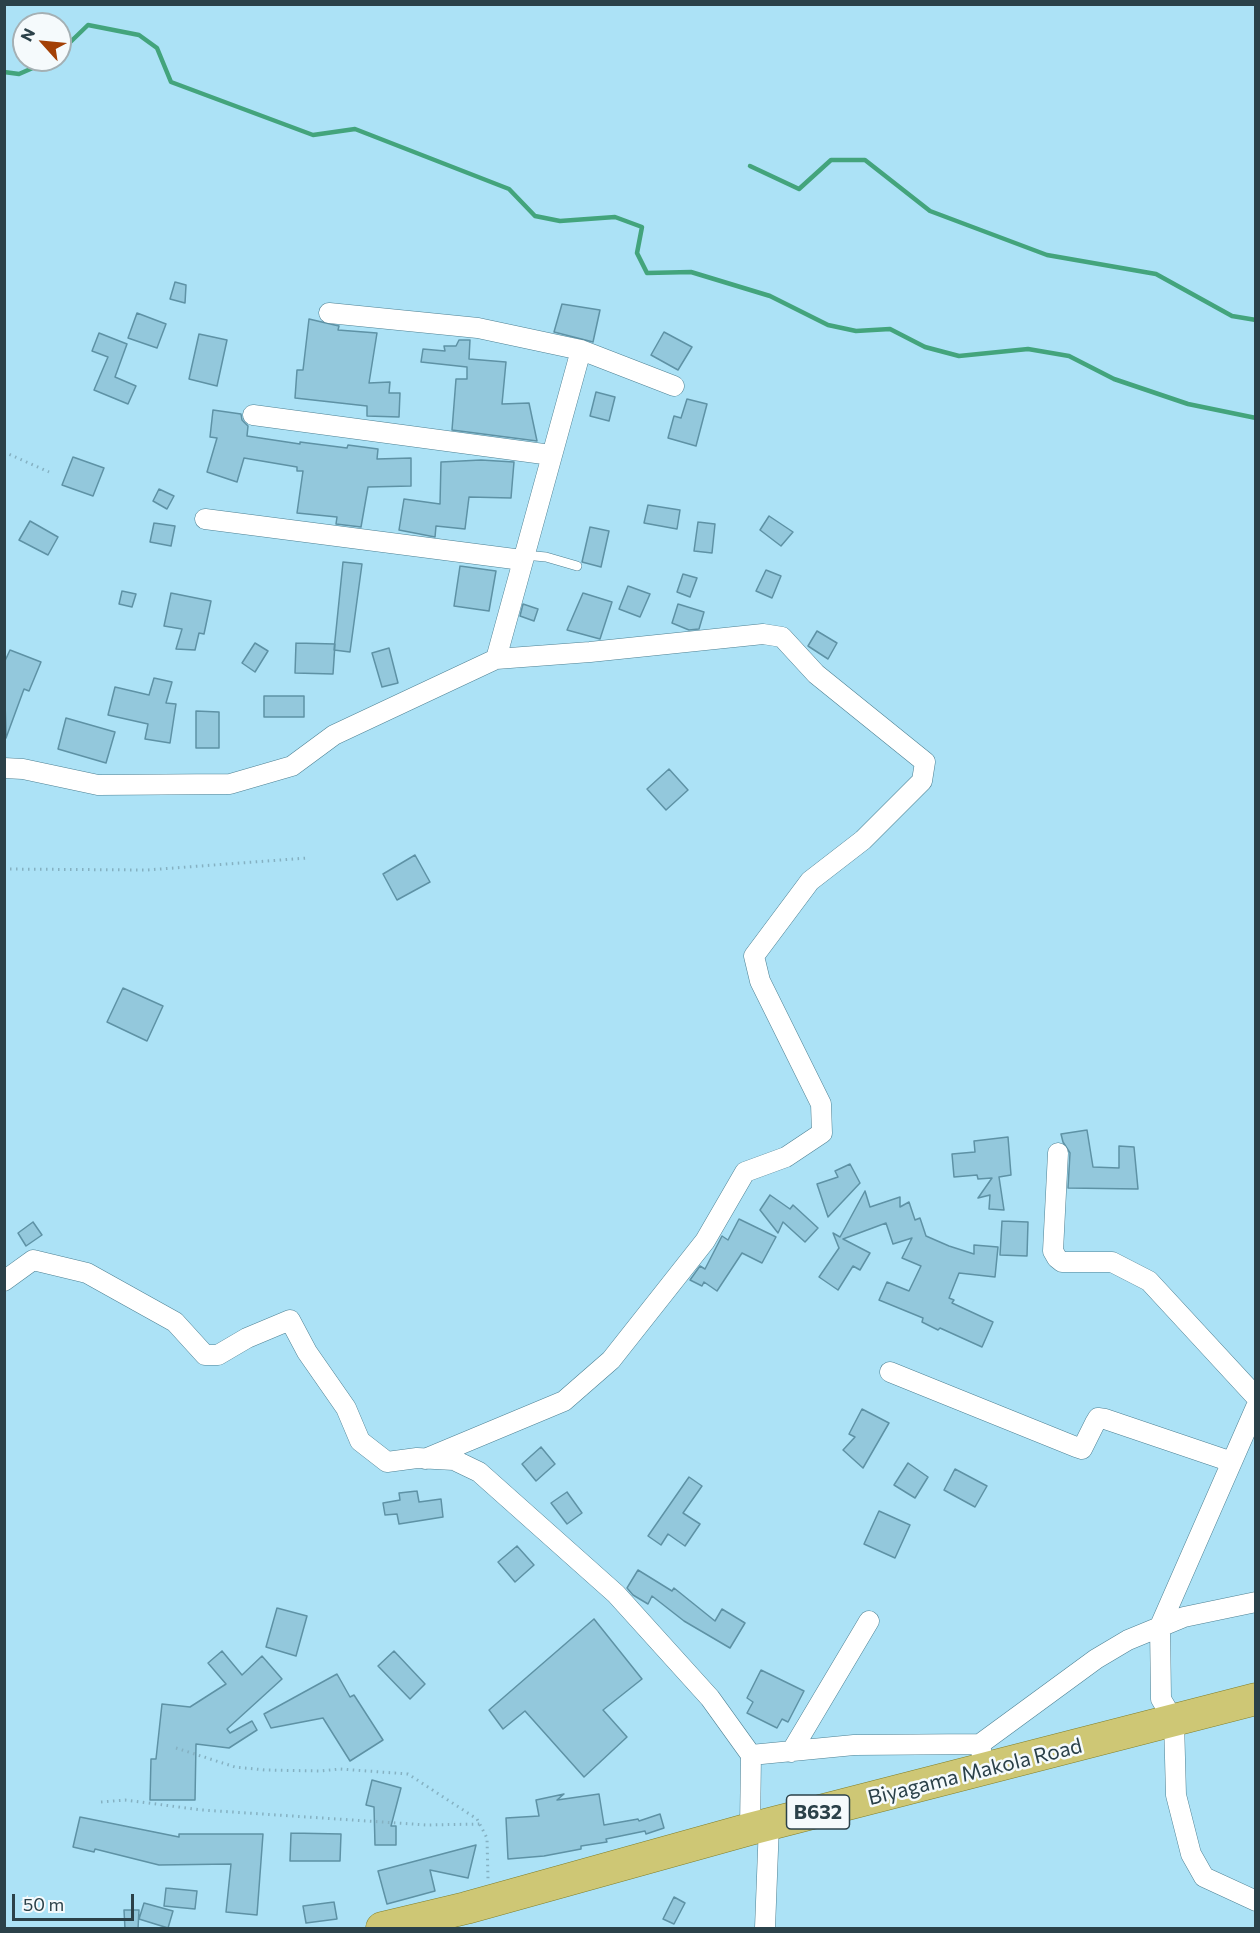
<!DOCTYPE html>
<html>
<head>
<meta charset="utf-8">
<style>
  body { margin:0 }
  #map { position:relative; width:1260px; height:1933px; overflow:hidden; background:#ace2f6; font-family:Commissioner,sans-serif }
  canvas { display:block }
  .frame { position:absolute; inset:0; border:6px solid #2b4149; pointer-events:none }
  .north { position:absolute; left:12px; top:12px; width:60px; height:60px; box-sizing:border-box; background:#f5fafc; border:2px solid #a4b0b4; border-radius:50%; rotate:297deg; font-size:16px; font-weight:700; line-height:24px; text-align:center; color:#2b4149 }
  .north::after { content:''; display:block; margin:auto; width:21px; height:27px; background:#a34006; clip-path:polygon(50% 0,100% 100%,50% 72%,0 100%) }
  .scale { position:absolute; left:12px; top:1894px; width:122px; height:27px; box-sizing:border-box; border:3px solid #2b4149; border-top:0; padding-left:8px; font-size:18px; line-height:21px; white-space:nowrap; color:#2b4149; -webkit-text-stroke:4px #f5fafc; paint-order:stroke }
</style>
</head>
<body>
<div id="map">
<canvas width="1260" height="1933"></canvas>
<div class="frame"></div>
<div class="north">N</div>
<div class="scale">50 m</div>
</div>
<script>
const ctx = document.querySelector('canvas').getContext('2d');
ctx.lineJoin = 'round';
const shape = rows => new Path2D(rows.map(r => 'M' + r).join(''));
function stroke(path, color, width, dash) { ctx.strokeStyle = color; ctx.lineWidth = width; ctx.lineCap = dash ? 'butt' : 'round'; ctx.setLineDash(dash || []); ctx.stroke(path); }
function fillPath(path, color) { ctx.fillStyle = color; ctx.fill(path, 'evenodd'); }
function drawText(font, color, halo, rows, align = 'center') {
  ctx.font = font + ' Commissioner,sans-serif'; ctx.lineWidth = 5; ctx.setLineDash([]); ctx.textBaseline = 'middle'; ctx.strokeStyle = halo; ctx.fillStyle = color; for (const [text, x, y, turn = 0] of rows) {
    ctx.save(); ctx.translate(x, y); ctx.rotate((+turn || 0) * Math.PI / 180); ctx.textAlign = isNaN(turn) ? turn : align; if (halo) ctx.strokeText(text, 0, 0); ctx.fillText(text, 0, 0); ctx.restore();
  }
}
const stream = shape([
  [60,52,88,25,139,35,157,48,171,82,313,135,355,129,509,189,535,216,560,221,615,217,642,227,637,253,647,273,691,272,770,296,828,325,856,331,890,329,925,347,959,356,1028,349,1069,356,1114,379,1188,404,1256,418],
  [4,72,19,74,51,60],
  [750,166,799,189,831,160,865,160,930,211,1047,255,1156,274,1232,316,1256,320]
]);
const building = shape([
  [175,282,186,285,185,303,170,299,175,282],
  [562,304,600,310,593,342,554,332,562,304],
  [137,313,166,324,157,348,128,338,137,313],
  [309,319,339,326,338,330,377,333,369,383,390,382,389,393,400,393,399,417,367,416,367,406,295,398,297,370,303,370,309,319],
  [664,332,692,347,678,370,651,355,664,332],
  [99,333,127,344,115,377,136,386,128,404,94,390,108,357,92,351,99,333],
  [199,334,227,340,217,386,189,379,199,334],
  [459,340,470,340,469,359,506,362,502,404,529,403,537,441,452,430,456,379,467,379,467,367,421,362,423,349,445,351,444,346,456,346,459,340],
  [596,392,615,397,609,421,590,416,596,392],
  [687,399,707,404,696,446,668,438,674,416,681,418,687,399],
  [213,410,241,414,242,420,248,426,247,436,300,444,300,442,347,448,348,445,378,449,377,459,411,458,411,486,368,487,361,527,336,524,337,517,297,513,303,471,297,471,297,467,244,458,237,482,207,472,217,438,210,437,213,410],
  [73,457,104,468,93,496,62,485,73,457],
  [481,460,514,462,511,498,469,497,465,529,436,526,435,537,399,530,404,499,440,504,441,462,481,460],
  [159,489,174,496,167,509,153,501,159,489],
  [648,505,680,510,677,529,644,523,648,505],
  [769,516,793,532,781,546,760,530,769,516],
  [30,521,58,537,48,555,19,540,30,521],
  [698,522,715,524,712,553,694,551,698,522],
  [154,523,175,526,171,546,150,542,154,523],
  [590,527,609,531,601,567,582,562,590,527],
  [343,562,362,564,350,652,334,650,343,562],
  [460,566,496,571,489,611,454,606,460,566],
  [766,570,781,576,772,598,756,591,766,570],
  [683,574,697,578,690,597,677,592,683,574],
  [628,586,650,594,640,617,619,609,628,586],
  [122,591,136,594,132,607,119,604,122,591],
  [171,593,211,601,204,634,199,633,195,650,176,649,182,629,164,626,171,593],
  [583,593,612,602,600,639,567,630,583,593],
  [523,604,538,609,534,621,520,616,523,604],
  [678,604,704,612,699,629,689,630,672,623,678,604],
  [817,631,837,643,828,659,808,646,817,631],
  [255,643,268,651,255,672,242,663,255,643],
  [296,643,335,644,333,674,295,673,296,643],
  [389,648,398,683,382,687,372,653,389,648],
  [10,650,41,662,29,691,24,689,6,738,4,663,10,650],
  [154,678,172,682,166,703,176,704,170,743,145,739,148,724,108,715,115,687,149,695,154,678],
  [264,696,304,696,304,717,264,717,264,696],
  [196,711,219,712,219,748,196,748,196,711],
  [66,718,115,732,106,763,58,749,66,718],
  [669,769,688,790,666,810,647,789,669,769],
  [415,855,430,882,397,900,383,874,415,855],
  [123,988,163,1006,147,1041,107,1022,123,988],
  [1087,1130,1093,1167,1119,1168,1119,1146,1134,1147,1138,1189,1068,1188,1070,1153,1063,1142,1061,1134,1087,1130],
  [1008,1137,1011,1175,999,1177,1004,1210,989,1209,990,1195,978,1198,992,1178,978,1179,977,1175,954,1177,952,1154,975,1152,974,1141,1008,1137],
  [850,1164,860,1183,828,1217,817,1184,838,1177,835,1171,850,1164],
  [865,1191,870,1207,900,1197,900,1207,909,1202,915,1220,920,1218,926,1236,949,1246,974,1254,974,1245,998,1247,995,1277,959,1273,949,1298,954,1300,952,1303,993,1322,982,1347,940,1328,938,1330,922,1322,923,1318,879,1300,887,1282,909,1291,921,1266,902,1258,912,1238,893,1244,886,1223,843,1239,870,1253,860,1270,853,1266,838,1290,819,1277,839,1248,833,1233,840,1237,865,1191],
  [770,1195,790,1209,793,1205,818,1228,805,1242,783,1222,778,1233,760,1210,770,1195],
  [739,1219,776,1237,762,1263,742,1253,717,1291,704,1282,702,1286,690,1280,700,1266,705,1269,722,1236,728,1240,739,1219],
  [1002,1221,1028,1222,1027,1256,1000,1255,1002,1221],
  [33,1222,42,1235,26,1246,18,1233,33,1222],
  [862,1409,889,1423,863,1468,843,1450,855,1437,849,1434,862,1409],
  [541,1447,555,1464,536,1481,522,1464,541,1447],
  [908,1463,928,1477,915,1498,894,1485,908,1463],
  [955,1469,987,1486,975,1507,944,1490,955,1469],
  [689,1477,702,1486,683,1513,700,1524,685,1546,668,1534,661,1545,648,1536,689,1477],
  [417,1491,419,1502,441,1499,443,1517,399,1524,397,1514,385,1515,383,1503,400,1500,399,1493,417,1491],
  [567,1492,582,1513,567,1524,551,1503,567,1492],
  [879,1511,910,1525,895,1558,864,1544,879,1511],
  [517,1546,534,1565,515,1582,498,1562,517,1546],
  [638,1570,672,1591,674,1588,715,1621,722,1609,745,1623,730,1648,684,1621,652,1596,648,1604,633,1595,627,1588,638,1570],
  [277,1608,307,1616,296,1656,266,1647,277,1608],
  [594,1619,642,1679,603,1710,627,1737,584,1777,525,1711,503,1729,489,1710,594,1619],
  [222,1651,242,1675,262,1656,282,1679,227,1729,230,1733,252,1721,257,1730,229,1748,196,1744,195,1800,150,1800,151,1759,156,1759,162,1704,190,1707,226,1684,208,1663,222,1651],
  [394,1651,425,1684,410,1699,378,1666,394,1651],
  [761,1670,804,1691,788,1722,782,1719,777,1728,747,1713,753,1702,747,1698,761,1670],
  [337,1674,350,1697,354,1695,383,1740,350,1761,323,1718,271,1728,264,1714,337,1674],
  [372,1780,401,1788,391,1826,396,1826,396,1845,375,1845,374,1807,366,1805,372,1780],
  [564,1794,557,1800,599,1794,604,1825,638,1819,639,1821,660,1814,664,1828,646,1834,645,1831,606,1839,607,1842,581,1846,581,1849,544,1856,508,1859,506,1818,539,1816,536,1800,564,1794],
  [80,1817,179,1837,179,1834,263,1834,257,1915,226,1912,231,1864,159,1865,95,1849,94,1852,73,1847,80,1817],
  [291,1833,341,1834,340,1861,290,1861,291,1833],
  [476,1845,468,1878,430,1870,435,1891,387,1904,378,1871,476,1845],
  [166,1888,197,1891,195,1909,164,1906,166,1888],
  [674,1897,685,1903,674,1924,663,1919,674,1897],
  [334,1902,337,1919,306,1923,303,1906,334,1902],
  [144,1903,173,1911,168,1928,139,1919,144,1903],
  [124,1910,139,1910,138,1929,125,1929,124,1910]
]);
const path = shape([
  [4,452,49,472],
  [4,542,8,542],
  [4,869,147,870,307,858],
  [176,1748,235,1767,265,1770,320,1771,340,1769,408,1774,477,1819,487,1838,488,1879],
  [101,1802,125,1800,202,1810,427,1825,480,1824]
]);
const lane = shape([
  [524,555,546,557,577,566]
]);
const street = shape([
  [329,313,478,328,581,350,674,386],
  [253,415,551,455],
  [205,519,522,560],
  [4,768,23,769,98,785,230,784,292,766,334,735,496,659,581,350],
  [1058,1153,1053,1251,1057,1258,1062,1262,1112,1262,1149,1281,1256,1397],
  [4,1281,33,1260,87,1273,175,1322,205,1355,218,1355,247,1338,290,1320,307,1352,346,1408,360,1441,387,1462,417,1458,454,1460,479,1472,616,1594,710,1698,751,1755,750,1829],
  [890,1372,1076,1447,1082,1449,1095,1423,1098,1418,1105,1419,1232,1462],
  [1256,1407,1160,1626,1161,1699,1174,1721,1176,1795,1191,1854,1204,1877,1256,1901],
  [425,1459,564,1401,611,1360,705,1241,745,1172,786,1157,822,1133,821,1104,760,981,754,956,810,881,863,840,922,781,925,762,816,674,782,637,763,634,590,652,496,659],
  [980,1744,1096,1659,1128,1640,1184,1617,1256,1602],
  [791,1752,869,1621],
  [751,1755,854,1745,980,1744,982,1756],
  [765,1928,769,1824]
]);
const primary = shape([
  [382,1928,466,1908,750,1829,1256,1699]
]);
const shields = [
  [818,1812,63]
];
const shieldNames = [
  ["B632",818,1812]
];
const streetNames = [
  ["Biyagama Makola Road",975,1772,-14]
];
stroke(stream, '#43a47c', 4.5);
fillPath(building, '#93c8dc');
stroke(building, '#5e92a5', 1.5);
stroke(lane, '#4d8093', 10);
stroke(street, '#4d8093', 21);
stroke(primary, '#807f2a', 33);
stroke(path, '#85b1c2', 3, [1.5, 4.5]);
stroke(lane, '#fff', 9);
stroke(street, '#fff', 20);
stroke(primary, '#cec775', 32);
for (const [x, y, w] of shields) { const box = new Path2D(); box.roundRect(x - w / 2, y - 17, w, 34, 4.5); ctx.fillStyle = '#f5fafc'; ctx.fill(box); stroke(box, '#2b4149', 1.5); }
drawText('bold 20px', '#2b4149', null, shieldNames);
drawText('21px', '#2b4149', '#f5fafc', streetNames);
</script>
</body>
</html>
